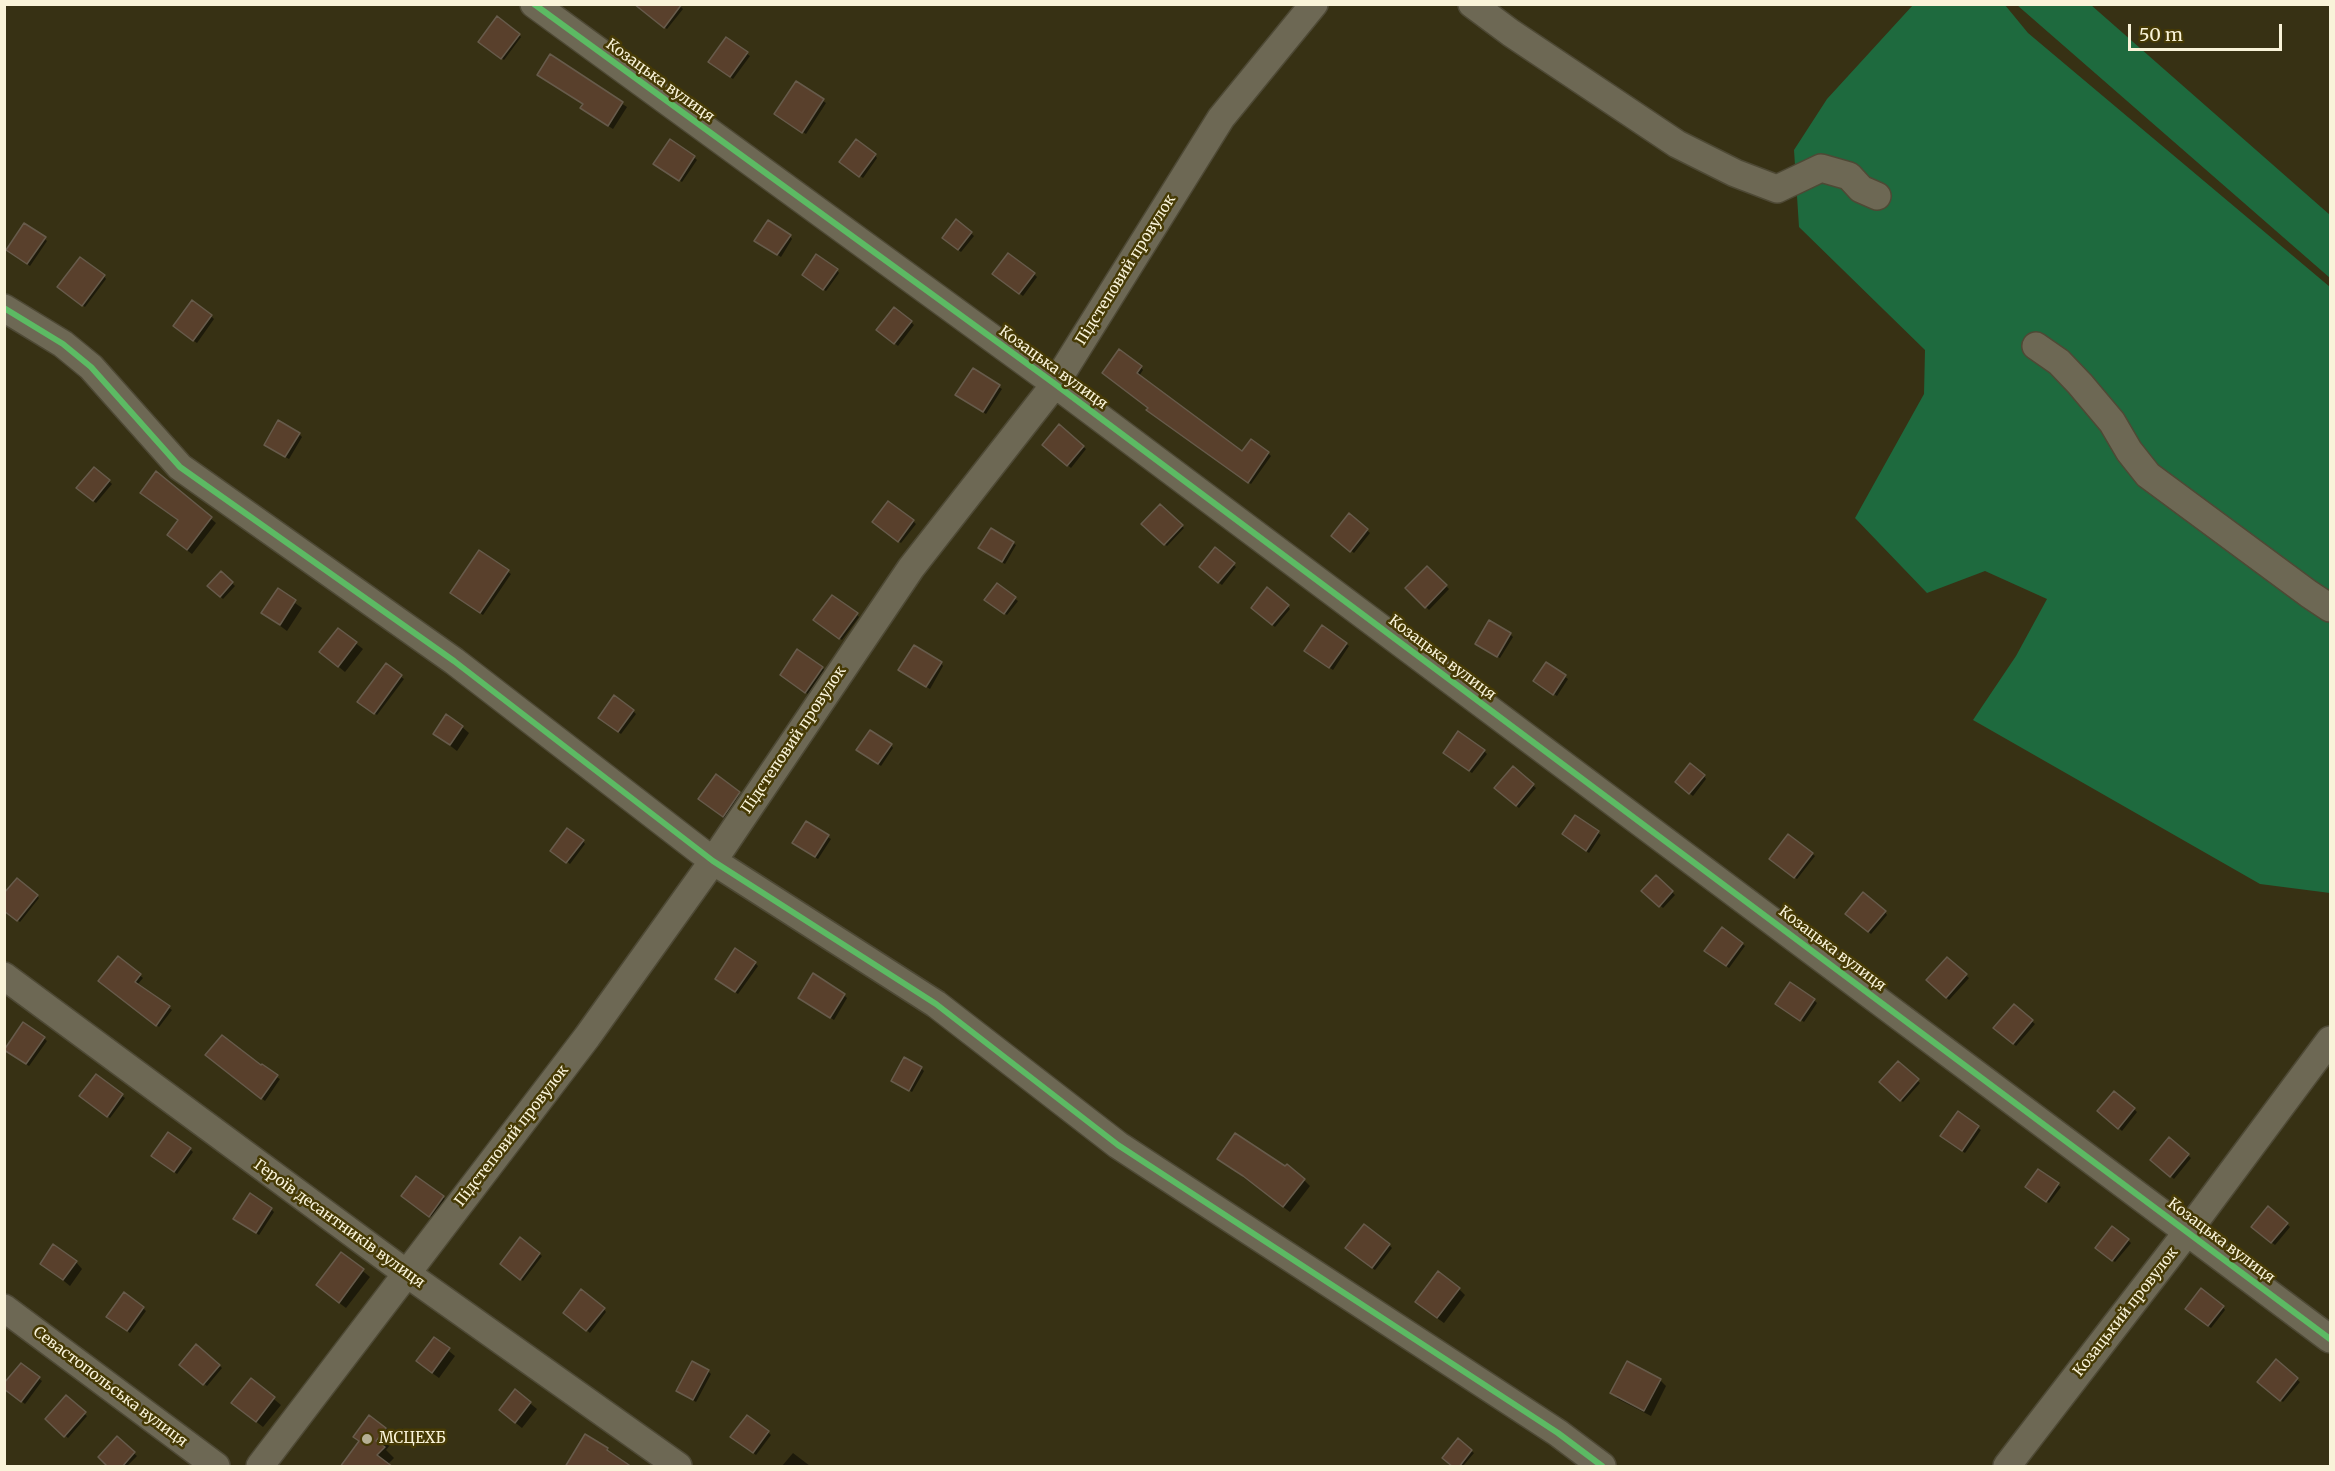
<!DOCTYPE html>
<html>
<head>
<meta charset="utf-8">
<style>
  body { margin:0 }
  #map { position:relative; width:2335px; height:1471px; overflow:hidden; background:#373114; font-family:Merriweather,serif }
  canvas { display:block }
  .frame { position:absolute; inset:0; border:6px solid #f9f3d9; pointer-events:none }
  .scale { position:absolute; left:2128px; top:24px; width:154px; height:27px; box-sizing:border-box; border:3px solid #f9f3d9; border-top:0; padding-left:8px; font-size:18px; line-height:21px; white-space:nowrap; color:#f9f3d9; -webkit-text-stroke:4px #463a05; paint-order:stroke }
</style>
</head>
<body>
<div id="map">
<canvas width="2335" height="1471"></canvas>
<div class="frame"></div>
<div class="scale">50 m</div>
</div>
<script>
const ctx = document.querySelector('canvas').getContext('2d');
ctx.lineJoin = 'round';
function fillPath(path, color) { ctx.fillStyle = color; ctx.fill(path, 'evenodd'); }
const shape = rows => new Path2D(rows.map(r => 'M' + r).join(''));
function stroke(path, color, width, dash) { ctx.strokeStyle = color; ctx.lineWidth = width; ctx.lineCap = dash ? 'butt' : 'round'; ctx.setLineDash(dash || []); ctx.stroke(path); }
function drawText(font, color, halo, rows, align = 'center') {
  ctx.font = font + ' Merriweather,serif'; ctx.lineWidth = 5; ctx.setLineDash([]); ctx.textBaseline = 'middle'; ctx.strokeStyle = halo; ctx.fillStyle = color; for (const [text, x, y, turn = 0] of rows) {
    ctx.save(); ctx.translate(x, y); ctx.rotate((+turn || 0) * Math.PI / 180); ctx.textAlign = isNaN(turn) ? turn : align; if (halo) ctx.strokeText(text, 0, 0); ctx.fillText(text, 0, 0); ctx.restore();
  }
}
const green = shape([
  [1913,5,2005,5,2028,33,2330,287,2330,893,2260,884,1973,720,2016,656,2047,599,1985,571,1927,593,1855,518,1924,394,1925,350,1799,227,1794,150,1827,99],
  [2017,5,2091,5,2330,215,2330,278]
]);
const shadow = shape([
  [678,4,683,9,667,29,649,15],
  [519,35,521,37,504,60,483,44],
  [726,39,750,56,733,79,713,65],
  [550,56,627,107,613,129,586,112,582,108,584,104,539,74],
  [796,83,826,103,806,134,779,117],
  [875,155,877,158,863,178,844,165],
  [694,157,697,160,682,182,658,167],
  [957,221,974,236,961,252,946,240],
  [790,236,792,239,781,257,759,243],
  [45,239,47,241,30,266,10,252],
  [837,270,839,273,826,291,806,278],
  [1034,274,1037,277,1023,296,997,276],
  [104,276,106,279,85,307,62,290],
  [211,316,214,319,197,343,177,329],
  [911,322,914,325,898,346,881,332],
  [1141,367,1143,370,1139,376,1243,453,1268,453,1271,456,1251,484,1151,413,1150,408,1106,376],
  [973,370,1002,389,986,414,960,397],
  [1059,427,1086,449,1071,468,1046,448],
  [299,434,302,437,289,459,268,447],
  [157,473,216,523,192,554,173,540,179,521,147,498],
  [109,481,112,484,96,503,81,491],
  [1160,506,1184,528,1167,546,1143,524],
  [1349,515,1370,533,1354,553,1335,538],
  [913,521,916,524,901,543,877,525],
  [1013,543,1016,545,1005,564,983,551],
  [1215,549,1236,567,1222,585,1203,570],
  [480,552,511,574,483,615,455,596],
  [1427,568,1449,589,1429,610,1407,588],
  [221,573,235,586,223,599,209,586],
  [997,585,1018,601,1007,615,989,602],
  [278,591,302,608,287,631,263,613],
  [1288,606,1290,609,1275,627,1255,611],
  [857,615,859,617,842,640,818,623],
  [339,630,363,649,345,672,328,658],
  [1510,634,1513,637,1500,658,1480,646],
  [1346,644,1349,646,1333,670,1309,654],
  [941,663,943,666,930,689,903,673],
  [1547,664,1568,679,1557,696,1538,684],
  [386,666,404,679,377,715,362,704],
  [822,668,825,670,808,694,785,678],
  [633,711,636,714,621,734,602,720],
  [462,727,469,733,457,751,435,734],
  [891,745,893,748,881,766,861,752],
  [1484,751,1487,754,1472,773,1447,755],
  [1513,768,1536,788,1519,808,1496,788],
  [1704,776,1706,779,1693,796,1679,785],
  [716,777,746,800,730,823,700,799],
  [1576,817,1601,835,1589,853,1566,837],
  [828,837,831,839,818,859,796,845],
  [583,841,585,844,570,864,555,853],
  [1812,854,1815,856,1797,879,1774,862],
  [1656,877,1675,895,1663,908,1643,891],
  [37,896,39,898,20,922,4,910],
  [1885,912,1887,915,1871,934,1850,916],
  [1742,944,1745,946,1729,968,1709,953],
  [118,958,143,978,137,985,172,1010,159,1027,102,983],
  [1947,959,1969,978,1949,1000,1928,980],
  [755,963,758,966,738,994,719,981],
  [844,995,847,998,834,1020,803,1000],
  [1814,1000,1817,1003,1804,1022,1780,1006],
  [2014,1006,2035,1024,2016,1046,1995,1028],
  [44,1038,47,1041,29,1066,8,1052],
  [210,1058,261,1068,280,1079,265,1101],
  [1898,1063,1920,1083,1903,1102,1881,1082],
  [921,1068,924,1071,912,1092,896,1083],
  [96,1076,125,1098,110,1118,84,1099],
  [2134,1109,2137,1112,2122,1131,2102,1114],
  [1958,1113,1981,1130,1965,1153,1945,1139],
  [2169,1139,2191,1158,2174,1179,2154,1163],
  [190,1149,193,1152,177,1174,156,1158],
  [1219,1159,1304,1180,1310,1186,1290,1212],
  [2058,1185,2061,1187,2049,1203,2030,1189],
  [443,1197,446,1200,433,1218,406,1199],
  [271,1209,274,1212,259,1235,238,1221],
  [2287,1224,2290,1227,2275,1245,2255,1229],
  [2128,1240,2131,1243,2115,1262,2100,1251],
  [1389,1245,1392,1248,1375,1270,1350,1251],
  [342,1254,370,1277,346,1308,325,1292],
  [539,1254,542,1256,523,1281,504,1267],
  [76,1262,82,1269,70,1286,42,1263],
  [1459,1289,1465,1295,1444,1323,1423,1308],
  [2223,1307,2225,1310,2211,1328,2189,1311],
  [143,1308,146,1311,130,1333,111,1319],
  [604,1309,606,1312,590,1333,568,1315],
  [434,1339,455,1356,439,1378,424,1367],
  [196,1347,222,1368,207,1386,181,1365],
  [2276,1362,2300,1382,2283,1402,2259,1382],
  [21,1365,42,1381,25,1404,6,1389],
  [708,1371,711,1374,696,1402,681,1393],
  [251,1380,281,1405,263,1427,240,1409],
  [1660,1380,1666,1386,1651,1416,1618,1399,1612,1393],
  [515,1391,537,1409,522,1428,507,1416],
  [66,1397,87,1416,68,1438,47,1419],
  [369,1417,395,1439,386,1450,394,1458,387,1465,360,1442],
  [768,1432,771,1435,756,1455,735,1439],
  [117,1438,137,1456,127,1466,110,1466],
  [1471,1451,1474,1453,1463,1466,1454,1466],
  [793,1453,810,1466,782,1466]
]);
const building = shape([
  [634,4,682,4,664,28,634,4],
  [497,16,520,34,501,59,478,42,497,16],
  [726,37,748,52,730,77,708,62,726,37],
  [550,54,623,102,608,126,580,108,583,104,537,75,550,54],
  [796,81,824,99,802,133,774,114,796,81],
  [670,139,695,156,679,181,653,164,670,139],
  [856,139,876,154,859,177,839,162,856,139],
  [956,219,972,232,958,250,942,238,956,219],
  [768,220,791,235,777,255,754,241,768,220],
  [24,223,46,237,27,264,6,250,24,223],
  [1008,253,1035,273,1019,294,992,274,1008,253],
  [816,254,838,269,823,290,802,275,816,254],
  [80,257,105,275,82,306,57,287,80,257],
  [192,300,212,315,193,341,173,326,192,300],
  [894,307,912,321,894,344,876,330,894,307],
  [1119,349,1142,366,1137,373,1242,451,1251,439,1269,452,1248,483,1146,410,1148,408,1102,373,1119,349],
  [973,368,1000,385,983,412,955,395,973,368],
  [278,420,300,433,285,457,264,445,278,420],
  [1059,424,1084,446,1067,466,1042,445,1059,424],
  [94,467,110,480,93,501,76,488,94,467],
  [156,471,212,517,187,550,167,535,178,520,140,493,156,471],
  [888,501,914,520,898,542,872,522,888,501],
  [1160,504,1183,525,1164,545,1141,524,1160,504],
  [1349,513,1368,529,1350,552,1331,536,1349,513],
  [991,528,1014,542,1002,562,978,548,991,528],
  [1215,547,1235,563,1218,583,1199,567,1215,547],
  [479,550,509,570,480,613,450,593,479,550],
  [1427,566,1447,585,1425,608,1405,588,1427,566],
  [221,571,233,582,220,597,207,586,221,571],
  [997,583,1016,597,1004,614,984,600,997,583],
  [1267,587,1289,605,1272,625,1251,608,1267,587],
  [278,588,296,600,280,625,261,613,278,588],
  [832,595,858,613,839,639,813,620,832,595],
  [1489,620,1511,633,1497,657,1475,644,1489,620],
  [1322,625,1347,643,1329,668,1304,651,1322,625],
  [338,628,357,642,338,667,319,652,338,628],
  [914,645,942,662,926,687,898,670,914,645],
  [797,649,823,667,805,693,780,675,797,649],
  [1546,662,1566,675,1553,695,1533,681,1546,662],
  [386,663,402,675,374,714,357,702,386,663],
  [614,695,634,710,618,732,598,718,614,695],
  [446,714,463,726,450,745,433,734,446,714],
  [870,730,892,744,878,764,856,750,870,730],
  [1458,731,1485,750,1469,771,1443,753,1458,731],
  [1690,763,1705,775,1689,794,1675,782,1690,763],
  [1513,766,1534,784,1516,806,1494,788,1513,766],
  [716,774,740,792,723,817,698,799,716,774],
  [1575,815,1599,831,1586,851,1562,834,1575,815],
  [806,821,829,835,815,857,792,843,806,821],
  [567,828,584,840,566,863,550,851,567,828],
  [1788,834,1813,853,1794,878,1769,859,1788,834],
  [1656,875,1673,891,1659,907,1641,891,1656,875],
  [17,878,38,895,17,921,4,911,4,893,17,878],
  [1863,892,1886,911,1868,932,1845,914,1863,892],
  [1722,927,1743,943,1726,966,1704,951,1722,927],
  [735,948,756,962,735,992,715,979,735,948],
  [118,956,141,974,135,982,170,1006,156,1026,98,981,118,956],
  [1947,957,1967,974,1946,998,1926,980,1947,957],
  [813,973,845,994,830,1018,798,998,813,973],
  [1790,982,1815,999,1800,1021,1775,1004,1790,982],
  [2014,1004,2033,1020,2013,1044,1993,1028,2014,1004],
  [23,1022,45,1037,26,1064,4,1050,23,1022],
  [222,1035,261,1065,262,1064,278,1075,261,1099,205,1055,222,1035],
  [904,1057,922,1067,909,1091,891,1081,904,1057],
  [1898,1061,1919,1079,1900,1101,1879,1082,1898,1061],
  [96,1074,123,1094,107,1117,79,1096,96,1074],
  [2114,1091,2135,1108,2118,1129,2097,1111,2114,1091],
  [1958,1111,1979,1126,1962,1151,1940,1136,1958,1111],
  [168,1132,191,1148,174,1172,151,1156,168,1132],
  [1235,1133,1285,1166,1287,1164,1305,1179,1283,1207,1243,1176,1217,1159,1235,1133],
  [2169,1137,2189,1154,2170,1177,2150,1160,2169,1137],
  [2038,1169,2059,1183,2046,1202,2025,1187,2038,1169],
  [416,1176,444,1196,429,1217,401,1196,416,1176],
  [250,1193,272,1208,256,1233,233,1219,250,1193],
  [2268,1206,2288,1223,2271,1243,2251,1227,2268,1206],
  [1364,1224,1390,1244,1372,1268,1345,1248,1364,1224],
  [2112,1226,2129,1239,2112,1261,2095,1248,2112,1226],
  [520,1237,540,1253,520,1280,500,1264,520,1237],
  [53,1244,77,1261,63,1280,40,1264,53,1244],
  [341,1252,364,1269,339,1303,316,1285,341,1252],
  [1438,1271,1460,1288,1437,1318,1415,1302,1438,1271],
  [2201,1288,2224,1306,2208,1326,2185,1309,2201,1288],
  [581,1289,605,1308,586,1331,563,1313,581,1289],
  [124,1292,144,1307,127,1331,106,1317,124,1292],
  [434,1337,450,1348,432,1373,416,1361,434,1337],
  [196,1344,220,1365,203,1385,179,1365,196,1344],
  [2276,1359,2298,1378,2280,1401,2257,1382,2276,1359],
  [692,1361,709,1370,693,1400,676,1391,692,1361],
  [1627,1361,1661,1379,1644,1411,1610,1393,1627,1361],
  [21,1363,40,1377,21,1402,4,1389,4,1383,21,1363],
  [251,1378,275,1397,256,1422,231,1403,251,1378],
  [515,1389,531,1402,515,1423,499,1410,515,1389],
  [66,1395,86,1412,64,1437,45,1419,66,1395],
  [369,1415,386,1428,376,1441,385,1447,377,1455,393,1467,340,1467,359,1441,353,1437,369,1415],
  [747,1415,769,1431,753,1453,730,1437,747,1415],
  [585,1434,608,1448,607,1450,632,1467,565,1467,585,1434],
  [117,1436,135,1452,122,1467,108,1467,98,1457,117,1436],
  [1458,1438,1472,1450,1459,1467,1453,1467,1442,1458,1458,1438]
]);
const minor = shape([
  [534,4,1055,384,2330,1339],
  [1472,4,1511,33,1677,144,1735,173,1777,189,1821,168,1849,176,1861,189,1877,196],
  [4,308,63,344,91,367,180,467,454,661,713,861,936,1004,1118,1145,1558,1433,1602,1466],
  [2036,346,2059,362,2080,384,2112,422,2129,451,2148,475,2309,594,2330,608],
  [4,976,406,1273,678,1466],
  [4,1308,216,1466],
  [260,1466,587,1037,713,861,911,568,1055,384,1221,118,1314,4],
  [2007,1466,2188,1231,2330,1040]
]);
const cycleway = shape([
  [534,4,1055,384,2330,1339],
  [4,308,63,344,91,367,180,467,454,661,713,861,936,1004,1118,1145,1558,1433,1602,1466]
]);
const markers = [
  [367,1439,6,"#b5af94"]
];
const streetNames = [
  ["Козацька вулиця",660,81,36],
  ["Підстеповий провулок",1126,270,-58],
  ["Козацька вулиця",1053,368,36],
  ["Козацька вулиця",1442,658,37],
  ["Підстеповий провулок",794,740,-56],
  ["Козацька вулиця",1832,949,37],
  ["Підстеповий провулок",512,1136,-52],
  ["Героїв десантників вулиця",339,1224,36],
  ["Козацька вулиця",2221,1241,37],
  ["Козацький провулок",2126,1312,-52],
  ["Севастопольська вулиця",110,1387,37]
];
const poiNames = [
  ["МСЦЕХБ",379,1439]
];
fillPath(green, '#1e6a3e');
fillPath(shadow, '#0007');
fillPath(building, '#59402c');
stroke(building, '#675b4b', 1.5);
stroke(minor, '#4e4935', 30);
stroke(minor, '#6d6854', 27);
stroke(cycleway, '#5cba63', 6);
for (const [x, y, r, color] of markers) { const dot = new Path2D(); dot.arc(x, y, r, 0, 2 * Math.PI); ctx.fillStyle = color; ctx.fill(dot); stroke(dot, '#463a05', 2); }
drawText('15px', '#f9f3d9', '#463a05', streetNames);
drawText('15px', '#f9f3d9', '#463a05', poiNames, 'left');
</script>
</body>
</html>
